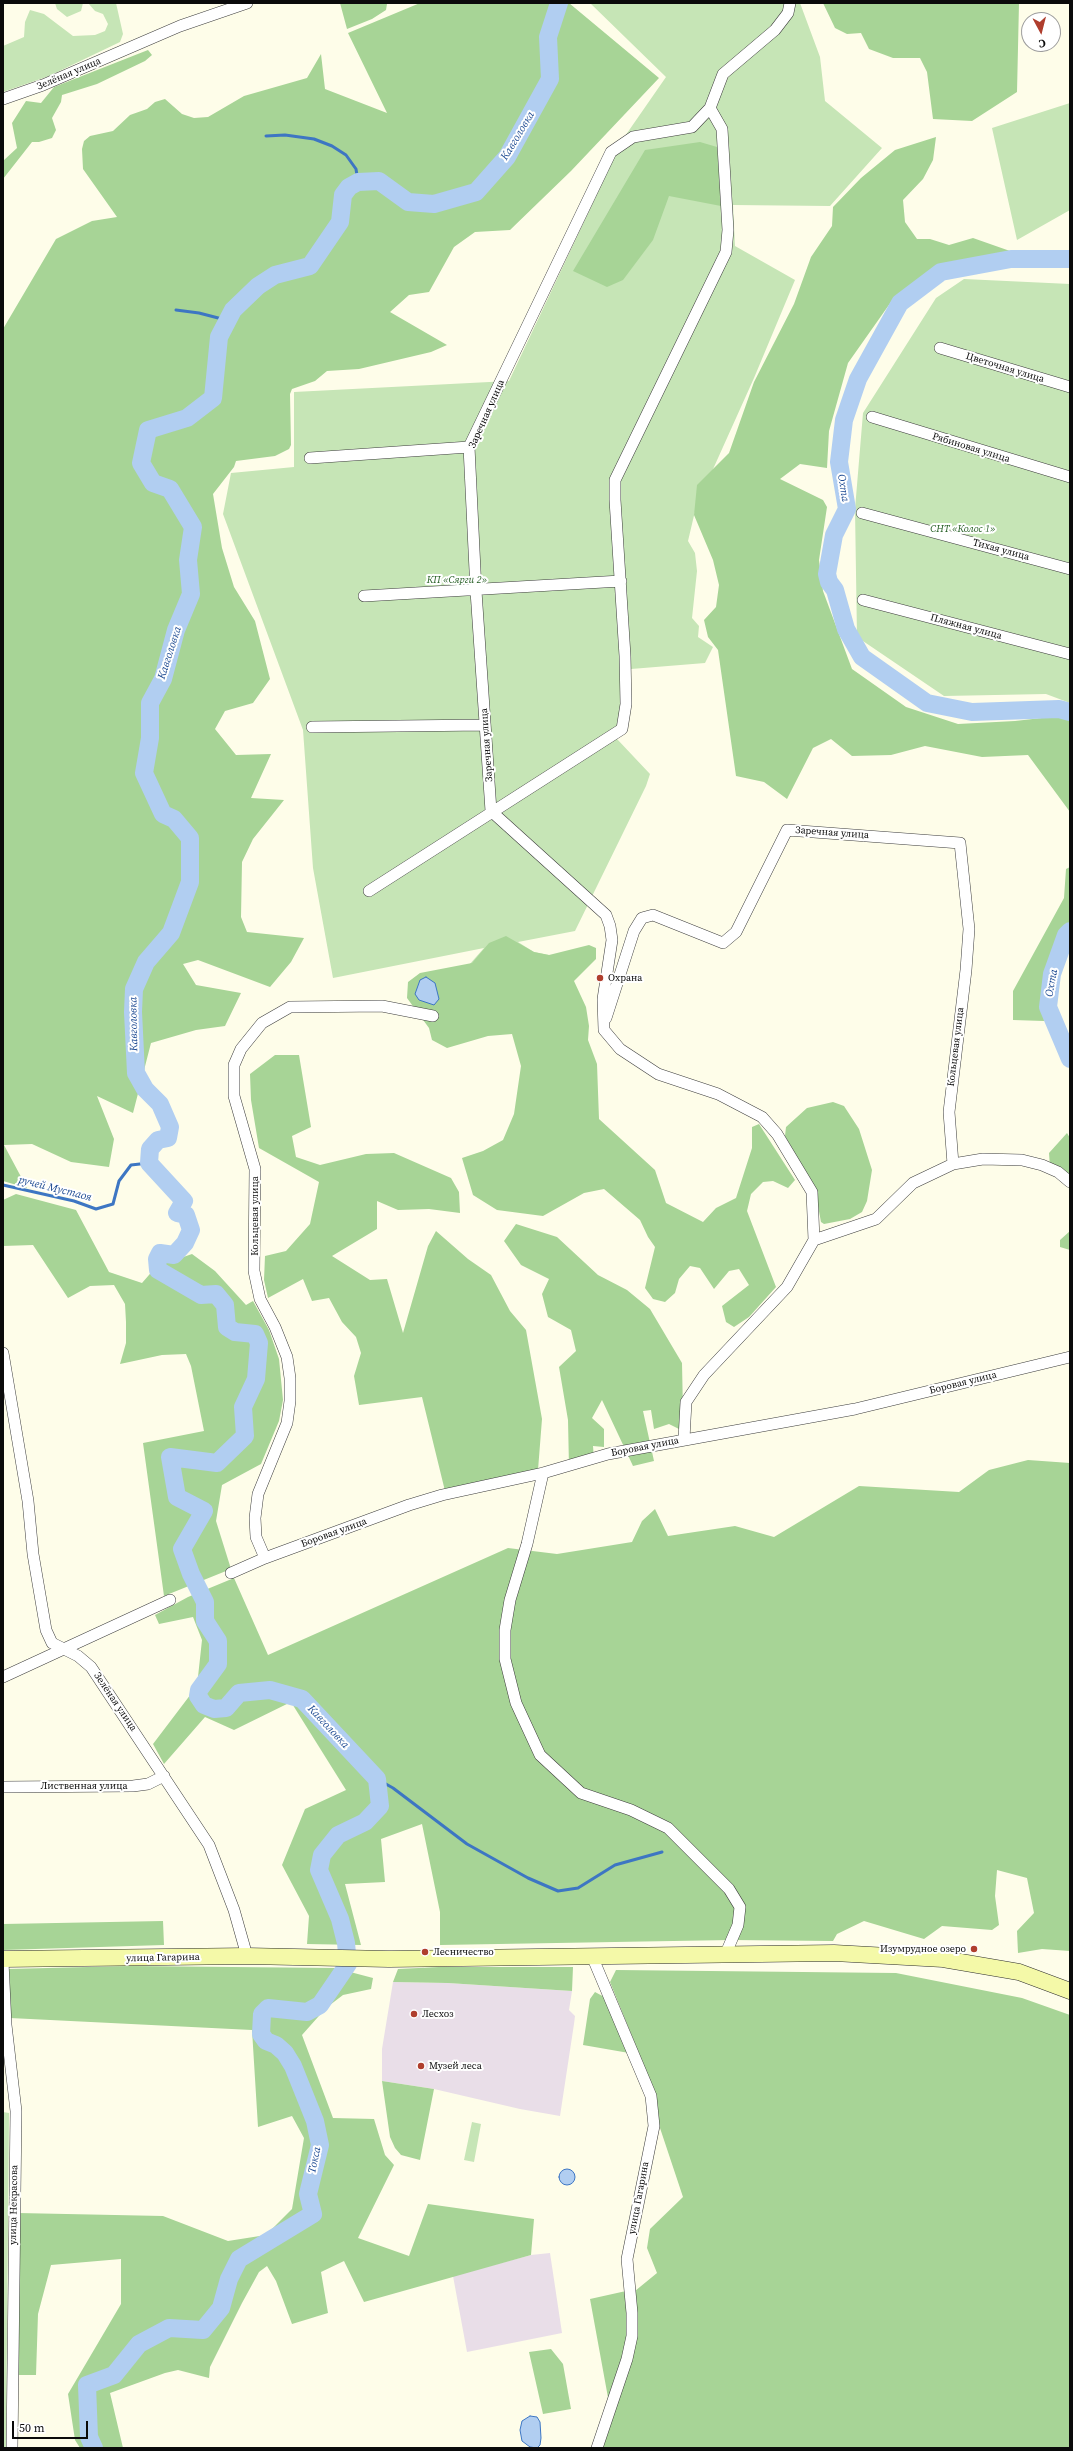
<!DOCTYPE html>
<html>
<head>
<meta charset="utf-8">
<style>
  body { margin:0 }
  #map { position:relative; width:1073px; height:2451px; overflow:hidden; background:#fefde9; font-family:"Source Serif 4",serif }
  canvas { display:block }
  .frame { position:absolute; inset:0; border:4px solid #0a0a0a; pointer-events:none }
  .north { position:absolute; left:1021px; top:12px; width:40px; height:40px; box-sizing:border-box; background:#fff; border:1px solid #9d9d9d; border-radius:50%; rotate:173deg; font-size:11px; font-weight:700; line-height:16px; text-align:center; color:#0a0a0a }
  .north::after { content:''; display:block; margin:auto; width:14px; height:18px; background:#af3e2d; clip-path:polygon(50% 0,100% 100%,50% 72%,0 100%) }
  .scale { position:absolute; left:12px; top:2421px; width:76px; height:18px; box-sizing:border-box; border:2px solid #0a0a0a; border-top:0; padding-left:5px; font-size:12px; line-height:14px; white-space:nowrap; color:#0a0a0a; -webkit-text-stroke:3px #fff; paint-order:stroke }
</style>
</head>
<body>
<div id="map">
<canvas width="1073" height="2451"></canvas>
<div class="frame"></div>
<div class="north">С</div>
<div class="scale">50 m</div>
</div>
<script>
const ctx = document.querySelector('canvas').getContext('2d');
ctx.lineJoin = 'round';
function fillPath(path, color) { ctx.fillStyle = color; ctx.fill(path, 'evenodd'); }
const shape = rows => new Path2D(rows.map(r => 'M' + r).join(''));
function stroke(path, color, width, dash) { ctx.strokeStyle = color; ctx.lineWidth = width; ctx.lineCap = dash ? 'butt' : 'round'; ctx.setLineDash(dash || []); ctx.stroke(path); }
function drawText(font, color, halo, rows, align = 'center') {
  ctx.font = font + ' "Source Serif 4",serif'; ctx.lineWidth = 4; ctx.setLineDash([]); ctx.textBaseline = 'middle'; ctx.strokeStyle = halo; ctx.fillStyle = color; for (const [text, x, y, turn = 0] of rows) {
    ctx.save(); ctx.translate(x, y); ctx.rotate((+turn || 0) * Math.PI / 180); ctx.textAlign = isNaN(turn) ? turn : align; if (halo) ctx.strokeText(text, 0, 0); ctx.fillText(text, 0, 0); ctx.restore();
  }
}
const industrial = shape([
  [393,1982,448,1983,572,1991,569,2010,575,2016,574,2024,560,2116,520,2109,434,2089,382,2081,382,2049],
  [550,2253,562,2333,467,2352,453,2276,531,2255]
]);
const green = shape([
  [55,3,83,3,81,11,67,17,57,9],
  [88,3,116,3,123,34,120,42,49,76,3,92,3,46,24,37,25,22,30,10,44,14,73,36,95,35,105,31,108,24,103,14,95,11],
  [590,3,800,3,820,57,825,101,882,148,830,206,733,205,735,246,795,280,754,378,696,507,688,541,695,553,697,571,692,618,699,626,698,637,713,647,705,663,631,669,630,713,617,739,650,774,646,786,575,931,518,942,534,952,549,955,461,974,484,948,333,978,313,868,303,730,223,514,231,473,294,467,294,392,509,381,623,139,666,77],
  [1070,103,1070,210,1017,240,992,128],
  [964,279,1070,284,1070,703,1046,694,944,696,857,637,855,509,863,413,936,298],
  [3,2112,9,2113,6,2448,3,2448],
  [472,2122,481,2124,474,2162,464,2160]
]);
const forest = shape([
  [340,3,386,3,387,4,386,10,372,19,347,29],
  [420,3,569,3,659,78,571,171,510,230,475,232,454,247,429,292,409,295,390,312,447,345,431,352,359,369,327,371,315,381,292,389,290,394,291,445,289,449,275,456,236,461,234,467,213,494,222,548,234,587,255,621,270,679,253,703,225,711,215,729,236,755,271,754,251,798,284,800,253,839,242,862,241,917,247,932,304,938,291,962,270,987,198,960,183,964,196,985,241,993,225,1026,196,1030,151,1043,133,1113,97,1096,114,1139,109,1167,71,1162,32,1144,4,1145,27,1188,3,1181,3,329,56,239,92,221,117,217,83,169,82,149,84,141,90,136,113,131,130,115,147,109,155,102,165,99,182,114,194,118,208,117,244,96,307,78,321,54,325,89,387,113,348,33],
  [823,3,1019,3,1017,92,972,121,933,119,927,72,920,58,893,58,869,49,861,33,847,34,835,28],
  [148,50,152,55,145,61,97,84,62,95,61,102,52,118,56,130,52,138,39,142,32,142,3,179,3,161,17,148,12,123,26,101,41,103,54,87],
  [936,137,933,160,923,179,903,200,905,222,917,239,930,239,949,245,973,238,1010,251,938,265,891,302,848,363,829,431,827,468,800,464,780,479,823,500,827,507,819,560,823,591,852,669,906,707,958,724,1015,721,1059,716,1070,720,1070,812,1028,755,982,757,925,746,891,755,852,756,831,739,813,748,787,799,764,782,736,776,718,650,708,637,704,620,716,607,719,585,713,560,694,515,697,485,729,453,754,382,794,304,811,257,832,226,833,207,861,178,895,150],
  [700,142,717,147,721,206,669,196,653,240,623,280,607,287,573,271,645,150],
  [1070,867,1070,923,1061,934,1048,968,1043,1005,1044,1021,1013,1020,1013,991,1064,898,1066,869],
  [506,936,534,952,549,955,589,945,596,948,596,959,574,981,586,1007,589,1026,588,1040,597,1064,599,1119,655,1170,666,1203,703,1222,716,1208,736,1198,752,1148,752,1127,759,1124,795,1180,788,1188,773,1181,763,1182,751,1194,747,1211,776,1287,749,1317,734,1327,726,1322,722,1306,749,1285,739,1269,729,1271,714,1289,700,1268,690,1266,679,1279,675,1293,665,1302,653,1299,645,1288,655,1247,648,1237,640,1220,604,1189,584,1193,543,1216,497,1210,473,1195,462,1158,483,1151,503,1140,514,1114,521,1066,512,1034,488,1036,447,1048,432,1040,429,1028,407,998,408,982,420,973,472,963,489,943],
  [275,1055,299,1055,311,1127,292,1136,296,1157,320,1165,366,1154,394,1153,451,1178,459,1192,460,1213,429,1209,398,1210,377,1201,377,1229,332,1256,370,1280,387,1279,403,1333,428,1246,436,1231,468,1259,491,1275,510,1311,526,1330,542,1419,538,1470,445,1491,422,1397,359,1405,354,1376,361,1353,356,1337,342,1322,329,1298,312,1301,303,1279,268,1298,264,1280,265,1256,286,1251,310,1224,319,1182,259,1148,251,1100,250,1074],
  [833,1102,844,1106,859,1129,872,1170,867,1201,862,1212,850,1219,824,1224,821,1222,815,1190,785,1136,786,1127,807,1108],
  [1067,1133,1070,1138,1070,1189,1050,1167,1049,1153],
  [16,1194,76,1210,109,1272,142,1283,162,1260,172,1261,192,1254,215,1271,246,1305,253,1301,269,1330,279,1359,283,1400,279,1421,261,1464,222,1485,216,1521,231,1569,164,1596,143,1443,204,1431,191,1366,186,1354,162,1355,120,1364,126,1343,126,1322,125,1304,114,1285,90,1286,68,1298,33,1245,3,1246,3,1200],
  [516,1224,557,1237,598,1275,627,1290,650,1309,682,1363,683,1413,679,1429,669,1424,654,1429,651,1410,643,1411,654,1461,633,1466,602,1400,592,1418,604,1429,604,1447,593,1446,594,1459,569,1467,568,1420,559,1367,576,1351,571,1330,548,1317,542,1294,549,1279,521,1265,504,1241],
  [1070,1231,1070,1250,1060,1247,1060,1240],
  [1028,1460,1070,1463,1070,1951,1042,1949,1018,1953,1017,1931,1034,1913,1027,1878,997,1870,995,1896,999,1925,992,1930,942,1926,924,1939,864,1921,837,1934,833,1941,731,1940,440,1945,440,1912,422,1824,381,1839,385,1882,345,1884,361,1945,307,1944,309,1916,282,1865,305,1809,346,1790,291,1702,234,1730,205,1717,164,1764,153,1744,197,1686,202,1640,193,1617,159,1624,155,1615,188,1597,234,1578,268,1655,508,1548,557,1554,632,1542,642,1521,655,1509,668,1536,735,1526,774,1537,859,1486,959,1492,989,1470],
  [163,1921,164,1945,3,1950,3,1924],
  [129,1966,335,1968,373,1978,371,1989,343,1995,326,2008,302,2035,333,2118,374,2119,385,2155,394,2165,358,2238,409,2256,428,2204,534,2219,531,2255,364,2302,344,2261,321,2272,328,2313,292,2324,276,2281,267,2266,259,2272,242,2303,210,2367,209,2378,178,2370,165,2373,110,2393,123,2448,80,2448,75,2440,68,2394,121,2304,121,2259,51,2265,38,2314,36,2375,17,2375,18,2213,163,2216,228,2241,266,2235,292,2209,304,2138,292,2116,258,2127,252,2030,10,2018,7,1969],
  [439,1967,573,1967,572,1991,448,1983,393,1982,398,1969],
  [616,1970,896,1973,1022,1998,1070,2015,1070,2448,601,2448,630,2360,635,2291,657,2273,647,2248,650,2229,683,2197,659,2125,655,2093,610,1982],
  [595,1992,608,1999,629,2053,583,2045,590,1999],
  [382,2081,434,2089,420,2160,401,2155,395,2148,390,2137],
  [626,2291,629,2336,609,2403,590,2299],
  [551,2349,563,2364,571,2409,543,2414,529,2352]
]);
const water = shape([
  [426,977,435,983,439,999,434,1005,419,1000,415,994,420,980,426,977],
  '559 2177a8 8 0 1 1 16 0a8 8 0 1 1-16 0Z',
  [530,2416,537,2417,540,2422,541,2438,540,2445,537,2448,530,2447,522,2441,520,2430,522,2421,530,2416]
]);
const stream = shape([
  [266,136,285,135,314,139,332,146,346,155,356,169,358,182],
  [176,310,199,313,226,320],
  [3,1185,74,1201,96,1209,113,1204,119,1181,131,1165,149,1163],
  [377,1779,393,1788,467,1844,528,1878,558,1891,578,1888,615,1865,662,1852]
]);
const river = shape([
  [1070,259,1011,259,941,272,900,303,858,379,844,420,839,462,847,509,834,535,827,574,829,582,835,590,846,629,862,657,927,703,972,712,1059,709,1070,712],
  [1070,931,1066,935,1052,974,1048,1007,1070,1059],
  [94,2448,89,2437,87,2385,114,2375,139,2344,169,2328,203,2330,221,2308,229,2279,239,2259,313,2214,308,2194,320,2145,315,2121,293,2066,285,2053,276,2045,266,2041,261,2034,262,2014,268,2008,307,2012,320,2005,348,1964,346,1943,340,1919,319,1870,322,1855,338,1835,365,1822,380,1806,377,1779,302,1699,270,1690,239,1693,226,1708,214,1709,204,1705,198,1696,199,1690,218,1664,218,1641,205,1621,205,1602,191,1574,182,1549,204,1511,177,1497,170,1457,217,1463,245,1436,243,1407,256,1379,259,1343,255,1334,235,1332,227,1327,225,1305,216,1294,201,1295,158,1270,157,1259,160,1253,174,1255,185,1243,191,1230,186,1215,177,1213,184,1201,149,1163,150,1149,158,1140,168,1138,170,1127,160,1104,145,1089,136,1073,133,1012,134,989,146,962,171,933,190,882,190,838,174,819,163,814,144,773,150,738,150,703,163,679,176,630,191,594,188,560,193,527,170,489,153,483,141,463,148,430,187,418,213,398,219,337,233,310,258,286,275,275,310,266,340,222,343,195,349,187,358,182,379,181,408,202,434,204,476,192,507,157,550,79,548,37,559,3]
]);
const street = shape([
  [3,99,43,85,180,26,247,3],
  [940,348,1070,387],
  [872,417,1070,477],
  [310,458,469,447],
  [862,513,1070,569],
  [364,596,621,581],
  [863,600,1070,654],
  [312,727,485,725],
  [491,811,476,591,469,447,611,152,633,137,692,127,710,108,723,74,775,30,788,13,790,3],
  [491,811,606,915,610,926,612,940,603,999,604,1030,620,1049,658,1074,718,1094,762,1117,777,1134,812,1192,814,1240,787,1287,704,1375,686,1402,684,1439],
  [369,891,622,729,626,704,625,656,615,500,615,480,726,252,728,230,722,129,710,108],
  [606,1018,634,931,642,918,653,915,723,943,736,932,787,830,960,843,969,929,966,970,949,1112,953,1164],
  [814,1240,876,1219,913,1183,953,1164,983,1159,1022,1160,1042,1165,1058,1172,1070,1182],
  [3,1353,28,1501,33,1554,46,1630,52,1643,78,1656,91,1667,209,1845,234,1910,247,1956],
  [543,1473,527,1544,510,1600,505,1630,505,1659,516,1703,540,1755,581,1793,631,1810,668,1828,729,1889,740,1907,738,1925,726,1953],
  [265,1558,256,1537,255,1518,258,1494,287,1423,290,1401,290,1378,287,1357,275,1327,260,1299,254,1271,255,1169,234,1096,234,1065,241,1049,262,1023,290,1007,382,1006,433,1016],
  [231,1573,265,1558,409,1505,442,1495,543,1473,608,1454,855,1409,1070,1357],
  [3,1677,170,1600],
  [3,1787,133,1786,148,1784,164,1776],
  [592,1956,651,2096,654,2126,627,2259,632,2313,632,2336,627,2359,597,2448],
  [3,1962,6,2025,16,2111,12,2448]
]);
const secondary = shape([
  [3,1959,247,1956,389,1959,834,1953,943,1959,1019,1972,1070,1991]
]);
const markers = [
  [600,978,4,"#af3e2d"],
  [974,1949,4,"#af3e2d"],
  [425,1952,4,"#af3e2d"],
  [414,2014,4,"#af3e2d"],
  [421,2066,4,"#af3e2d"]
];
const streetNames = [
  ["Зелёная улица",69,74,-23],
  ["Цветочная улица",1005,368,17],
  ["Заречная улица",487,414,-66],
  ["Рябиновая улица",971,448,17],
  ["Тихая улица",1001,550,15],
  ["Пляжная улица",966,627,15],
  ["Заречная улица",487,745,-94],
  ["Заречная улица",832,833,4],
  ["Кольцевая улица",956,1047,-83],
  ["Кольцевая улица",255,1216,-90],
  ["Боровая улица",963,1383,-14],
  ["Боровая улица",645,1447,-11],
  ["Боровая улица",334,1533,-20],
  ["Зелёная улица",115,1702,56],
  ["Лиственная улица",84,1786],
  ["улица Гагарина",163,1958,-1],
  ["улица Гагарина",639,2198,-79],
  ["улица Некрасова",14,2205,-89]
];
const parkNames = [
  ["СНТ «Колос 1»",963,529],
  ["КП «Сярги 2»",457,580]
];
const poiNames = [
  ["Охрана",608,978],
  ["Изумрудное озеро",966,1949,"right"],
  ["Лесничество",433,1952],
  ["Лесхоз",422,2014],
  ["Музей леса",429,2066]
];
const waterNames = [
  ["Кавголовка",518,136,-59],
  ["Охта",843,488,81],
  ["Кавголовка",170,653,-72],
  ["Охта",1052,983,-80],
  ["Кавголовка",134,1024,-91],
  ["ручей Мустаоя",55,1189,14],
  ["Кавголовка",328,1727,47],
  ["Токса",315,2160,-78]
];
fillPath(industrial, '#e9dee8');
fillPath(green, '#c6e5b6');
fillPath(forest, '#a7d496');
fillPath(water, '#b1cef1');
stroke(water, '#3d76c3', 1);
stroke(stream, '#3d76c3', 3);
stroke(river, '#b1cef1', 18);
stroke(street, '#3d3d3d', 12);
stroke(secondary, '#2c2c2c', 17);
stroke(street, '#fff', 11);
stroke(secondary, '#f4f9a8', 16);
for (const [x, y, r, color] of markers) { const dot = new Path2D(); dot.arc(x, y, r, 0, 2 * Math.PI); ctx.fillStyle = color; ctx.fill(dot); stroke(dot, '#fff', 1.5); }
drawText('10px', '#0a0a0a', '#fff', streetNames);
drawText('italic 10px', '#225c20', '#fff', parkNames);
drawText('10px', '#0a0a0a', '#fff', poiNames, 'left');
drawText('italic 11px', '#1d4a92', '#fff', waterNames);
</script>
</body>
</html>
